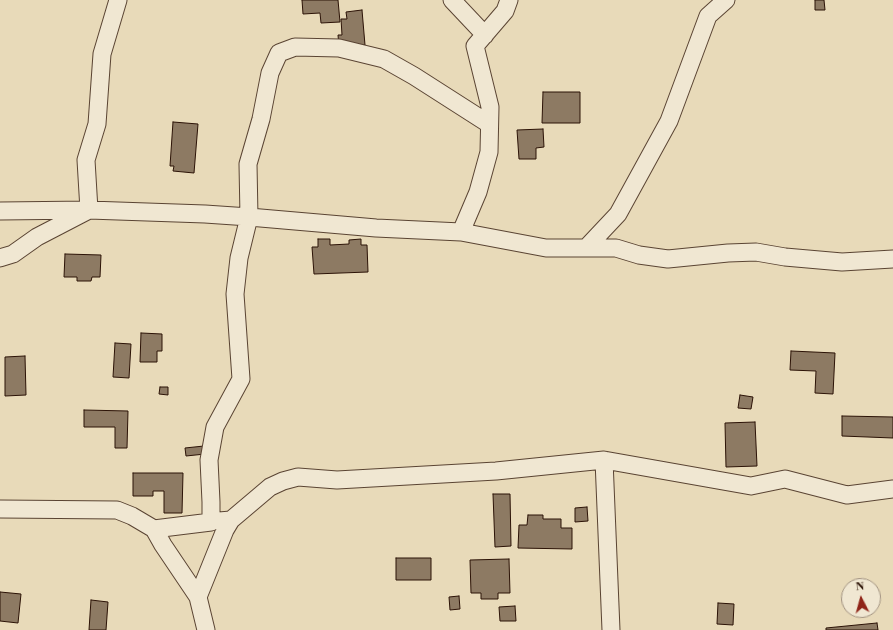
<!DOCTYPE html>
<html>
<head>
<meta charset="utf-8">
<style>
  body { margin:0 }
  #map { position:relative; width:893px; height:630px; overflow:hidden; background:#e8dab9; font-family:"Libre Bodoni",serif }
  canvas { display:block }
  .north { position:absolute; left:841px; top:578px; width:40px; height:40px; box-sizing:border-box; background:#f0e7d2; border:1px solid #a19280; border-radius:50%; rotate:354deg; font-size:11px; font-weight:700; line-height:16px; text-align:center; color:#2b1206 }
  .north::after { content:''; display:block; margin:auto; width:14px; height:18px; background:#8f2418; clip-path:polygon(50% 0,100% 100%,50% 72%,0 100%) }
</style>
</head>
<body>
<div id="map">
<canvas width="893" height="630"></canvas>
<div class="north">N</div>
</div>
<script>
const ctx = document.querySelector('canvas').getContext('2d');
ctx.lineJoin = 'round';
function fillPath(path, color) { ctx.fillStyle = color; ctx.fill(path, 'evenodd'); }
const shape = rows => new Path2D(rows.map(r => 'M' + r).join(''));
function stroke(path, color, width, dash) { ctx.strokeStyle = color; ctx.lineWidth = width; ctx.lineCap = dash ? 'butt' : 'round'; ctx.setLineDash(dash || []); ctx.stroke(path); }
const building = shape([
  [302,0,338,0,340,22,321,23,320,13,303,14,302,0],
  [815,0,824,0,825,10,815,10,815,0],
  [362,10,365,45,339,47,338,35,342,35,341,19,347,19,346,12,362,10],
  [543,92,580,92,580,123,542,123,543,92],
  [173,122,198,124,194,173,173,171,174,166,170,166,173,122],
  [543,129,544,147,536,148,536,159,519,159,517,130,543,129],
  [318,239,330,239,330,245,349,244,349,240,361,239,361,245,367,245,368,272,314,274,312,247,318,247,318,239],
  [65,254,101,255,100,277,92,277,91,281,77,281,77,277,64,277,65,254],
  [141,333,162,334,162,351,157,351,157,362,140,362,141,333],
  [115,343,131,344,129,378,113,377,115,343],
  [791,351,835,353,833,394,815,393,816,371,790,370,791,351],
  [25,356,26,395,5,396,5,357,25,356],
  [160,387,168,387,168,395,159,394,160,387],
  [740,395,753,397,751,409,738,408,740,395],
  [84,410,128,411,127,448,115,448,115,427,84,427,84,410],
  [842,416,893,417,893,438,842,436,842,416],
  [755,422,757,466,726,467,725,423,755,422],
  [204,446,205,454,186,456,185,448,204,446],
  [133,473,183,473,182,513,164,513,164,491,153,491,153,496,133,496,133,473],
  [493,494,510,494,511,546,495,547,493,494],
  [587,507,588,521,575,522,575,508,587,507],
  [528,515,543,515,543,519,561,519,561,528,572,528,572,549,518,548,519,525,527,525,528,515],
  [396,558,431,558,431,580,396,580,396,558],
  [509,559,510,593,498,593,498,599,481,599,481,593,471,593,470,560,509,559],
  [0,592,21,594,18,623,0,621,0,592],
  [459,596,460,609,450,610,449,597,459,596],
  [91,600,108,602,106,630,89,630,91,600],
  [718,603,734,604,733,625,717,624,718,603],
  [515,606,516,621,500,621,499,607,515,606],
  [877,623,878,630,826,630,826,628,877,623]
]);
const street = shape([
  [452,0,485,35],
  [489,124,414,76,384,59,339,48,295,47,279,53,270,73,261,119,248,164,249,217,376,228,461,232,546,248,616,248,639,255,668,259,728,253,756,252,785,257,842,262,893,259],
  [0,211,89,210,205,214,249,217,239,258,235,294,241,379,215,427,209,460,211,502,211,522,154,529,163,545,198,597,206,630],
  [461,232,478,192,489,152,490,107,475,46,505,11,509,0],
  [586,248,618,214,669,121,708,16,726,0],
  [0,258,13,254,37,237,89,210,86,160,97,124,102,54,118,0],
  [604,460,611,630],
  [0,509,117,510,132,516,154,529],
  [231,520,270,487,283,481,298,477,337,480,496,471,604,460,751,486,785,479,847,495,893,489],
  [198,597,225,530,231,520,219,521]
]);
fillPath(building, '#8d7a63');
stroke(building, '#2b1206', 1);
stroke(street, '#5a4433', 19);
stroke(street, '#f0e7d2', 17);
</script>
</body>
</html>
